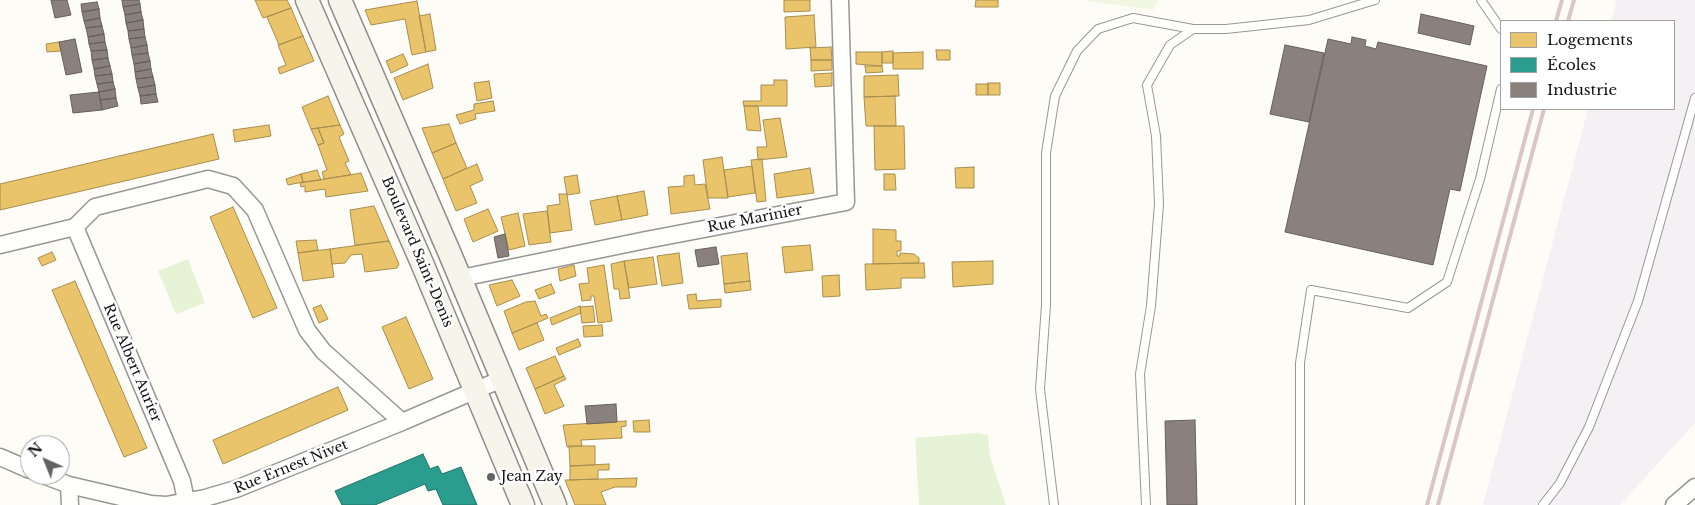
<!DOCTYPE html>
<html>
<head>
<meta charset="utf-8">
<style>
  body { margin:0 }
  #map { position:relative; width:1695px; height:505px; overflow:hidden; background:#fdfcf7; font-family:"Libre Baskerville",serif }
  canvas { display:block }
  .legend { position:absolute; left:1500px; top:20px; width:175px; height:90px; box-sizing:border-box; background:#fff; border:1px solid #a0a0a0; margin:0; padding:6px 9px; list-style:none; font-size:15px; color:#111 }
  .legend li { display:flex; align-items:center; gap:10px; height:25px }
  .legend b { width:25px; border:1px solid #a0a0a0 }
  .north { position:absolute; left:20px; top:435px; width:50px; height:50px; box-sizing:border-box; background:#fff; border:1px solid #a0a0a0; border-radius:50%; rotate:316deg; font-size:14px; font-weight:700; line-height:20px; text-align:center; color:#111 }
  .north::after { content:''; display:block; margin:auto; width:18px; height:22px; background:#646362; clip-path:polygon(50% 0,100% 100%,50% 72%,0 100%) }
</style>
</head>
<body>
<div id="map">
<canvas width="1695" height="505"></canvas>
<ul class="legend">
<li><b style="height:14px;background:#e9c46a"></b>Logements</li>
<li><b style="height:14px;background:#2a9d8f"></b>Écoles</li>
<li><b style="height:14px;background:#8a817c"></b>Industrie</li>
</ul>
<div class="north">N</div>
</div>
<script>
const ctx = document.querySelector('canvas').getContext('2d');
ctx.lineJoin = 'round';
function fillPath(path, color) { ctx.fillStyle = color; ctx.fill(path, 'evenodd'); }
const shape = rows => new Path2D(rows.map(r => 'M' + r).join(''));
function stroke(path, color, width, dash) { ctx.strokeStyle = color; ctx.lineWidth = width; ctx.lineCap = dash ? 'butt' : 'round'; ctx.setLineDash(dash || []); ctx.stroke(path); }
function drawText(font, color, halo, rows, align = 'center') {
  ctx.font = font + ' "Libre Baskerville",serif'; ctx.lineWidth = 5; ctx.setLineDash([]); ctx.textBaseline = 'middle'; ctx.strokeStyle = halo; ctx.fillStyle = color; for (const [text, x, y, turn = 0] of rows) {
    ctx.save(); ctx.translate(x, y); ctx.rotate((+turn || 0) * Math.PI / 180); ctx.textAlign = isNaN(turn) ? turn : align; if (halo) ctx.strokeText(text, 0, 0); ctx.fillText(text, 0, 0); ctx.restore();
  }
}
const industrial = shape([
  [1617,0,1695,0,1695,423,1620,505,1483,505,1588,109,1674,109,1674,21,1611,21]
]);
const green = shape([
  [188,259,205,303,176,314,158,271],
  [977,433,988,435,990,456,1006,505,919,505,915,438]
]);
const pitch = shape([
  [1083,0,1159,0,1153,10]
]);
const homes = shape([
  [255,0,287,0,291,8,263,18,255,0],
  [784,0,810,0,810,11,784,12,784,0],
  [976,0,998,0,998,7,975,7,976,0],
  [417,1,426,52,412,55,405,19,371,25,365,10,417,1],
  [291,8,303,36,279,45,267,17,291,8],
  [430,14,436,50,426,52,419,16,430,14],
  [814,15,816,47,786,49,785,17,814,15],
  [303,36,314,61,280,74,278,68,286,65,278,45,303,36],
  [59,42,61,51,47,52,46,44,59,42],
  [831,47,832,60,811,60,810,48,831,47],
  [936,50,950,50,950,60,937,60,936,50],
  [893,51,893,63,882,63,882,52,893,51],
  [856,52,882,52,882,66,856,64,856,52],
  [923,52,923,69,893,69,893,53,923,52],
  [403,54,408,65,391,73,386,61,403,54],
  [811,60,832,60,832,70,811,71,811,60],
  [428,64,433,88,403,100,394,78,428,64],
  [865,66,882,66,883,72,866,73,865,66],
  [832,73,832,86,815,87,814,74,832,73],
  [898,75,899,96,864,97,864,76,898,75],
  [774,80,787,80,787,106,744,106,743,101,761,101,761,85,774,85,774,80],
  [489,81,492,98,477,101,474,83,489,81],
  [988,83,1000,83,1000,95,988,95,988,83],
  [976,84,988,84,988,95,976,95,976,84],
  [328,96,340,125,311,129,302,107,328,96],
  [895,96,896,126,866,126,864,97,895,96],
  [493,101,495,111,475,114,476,119,460,124,456,115,474,110,474,104,493,101],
  [744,106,758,106,761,131,747,130,744,106],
  [780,118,787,157,758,160,757,147,767,147,763,120,780,118],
  [449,124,456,143,432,153,422,128,449,124],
  [269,125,271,136,235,142,233,130,269,125],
  [340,125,344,134,339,137,349,161,345,163,351,175,324,179,322,172,327,170,318,145,324,143,318,128,340,125],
  [874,126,904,126,905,169,875,170,874,126],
  [318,128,324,143,318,145,311,129,318,128],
  [213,134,219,159,0,210,0,184,213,134],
  [456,143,467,168,443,179,432,153,456,143],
  [722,157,728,198,708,198,703,160,722,157],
  [762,159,766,201,757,202,751,160,762,159],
  [477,164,483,180,470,186,477,203,456,211,443,179,477,164],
  [752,166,755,193,728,197,724,170,752,166],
  [974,167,974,188,956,188,955,168,974,167],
  [810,168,814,193,777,198,774,174,810,168],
  [317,170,321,180,303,182,301,174,317,170],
  [361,173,368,191,326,197,325,189,305,192,305,186,301,187,300,183,361,173],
  [301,174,303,182,288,185,286,179,301,174],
  [884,174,895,174,896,190,884,190,884,174],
  [577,175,580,193,567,195,564,177,577,175],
  [694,175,695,185,705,184,710,209,671,214,668,187,684,186,684,176,694,175],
  [644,191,648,215,622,220,617,196,644,191],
  [559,194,567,194,572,230,550,233,547,206,560,204,559,194],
  [617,196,622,220,595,225,590,201,617,196],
  [374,206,389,241,355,245,350,210,374,206],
  [233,207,277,308,253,318,210,217,233,207],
  [488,209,498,231,473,242,464,219,488,209],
  [547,211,551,242,529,245,523,214,547,211],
  [518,213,525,246,509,250,501,217,518,213],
  [873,229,896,230,896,241,901,241,901,251,897,251,897,256,900,256,900,253,914,254,919,258,919,263,873,264,873,229],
  [316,240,318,250,298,253,296,241,316,240],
  [389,241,399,264,397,268,365,272,362,254,351,255,345,263,332,264,330,249,389,241],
  [810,245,813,270,785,273,782,247,810,245],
  [330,249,334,277,303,281,298,253,330,249],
  [52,252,56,260,42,266,38,258,52,252],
  [679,253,683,283,662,286,657,256,679,253],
  [747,253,750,281,724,284,721,256,747,253],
  [653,257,657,284,629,288,624,261,653,257],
  [624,261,630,298,620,299,619,289,614,289,611,264,624,261],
  [993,261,993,284,953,287,952,262,993,261],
  [924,263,925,278,901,278,901,288,866,290,865,264,924,263],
  [574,265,576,276,560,281,558,269,574,265],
  [604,265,612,321,598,323,594,296,591,296,591,300,582,301,579,284,589,283,587,268,604,265],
  [839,275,840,296,823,297,822,276,839,275],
  [512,280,520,296,497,306,489,285,512,280],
  [75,281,147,448,124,457,52,290,75,281],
  [750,281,751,290,725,293,724,284,750,281],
  [551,284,555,293,539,299,535,290,551,284],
  [696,294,697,301,721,299,721,307,689,309,687,295,696,294],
  [535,301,541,316,546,314,548,318,512,333,504,311,526,302,535,301],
  [321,305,328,319,319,323,313,308,321,305],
  [580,306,581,313,552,325,550,318,580,306],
  [593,306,595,322,582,323,580,307,593,306],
  [406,317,433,379,409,389,382,327,406,317],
  [537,323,544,340,519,350,512,333,537,323],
  [602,325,603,336,584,337,583,326,602,325],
  [578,339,581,346,559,355,556,348,578,339],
  [555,356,564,376,535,389,526,368,555,356],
  [564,376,566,379,554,385,564,406,545,414,535,389,564,376],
  [338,387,348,410,223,464,213,440,338,387],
  [649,420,650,432,634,432,633,421,649,420],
  [626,421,626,426,621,427,622,438,581,440,582,446,567,447,563,425,626,421],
  [569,446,595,446,595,465,570,466,569,446],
  [609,464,609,470,598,470,598,479,570,480,570,466,609,464],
  [637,478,636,487,615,487,601,492,606,505,575,505,565,480,637,478]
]);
const schools = shape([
  [423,454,430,469,438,466,442,474,461,467,477,505,443,505,436,489,428,491,425,484,375,505,342,505,335,491,423,454]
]);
const industry = shape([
  [51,0,67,0,71,15,55,18,51,0],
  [122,0,139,0,140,4,123,7,122,0],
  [97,2,99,9,82,12,81,4,97,2],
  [140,4,141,12,125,15,123,7,140,4],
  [99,9,100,18,84,21,82,12,99,9],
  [141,12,143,20,126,23,125,15,141,12],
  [1421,14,1474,26,1470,45,1418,33,1421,14],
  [100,18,102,26,86,28,84,21,100,18],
  [143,20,144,29,128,31,126,23,143,20],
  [102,26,104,34,88,37,86,28,102,26],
  [144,29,145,37,129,39,128,31,144,29],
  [104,34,105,42,89,44,88,37,104,34],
  [145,37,147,45,131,48,129,39,145,37],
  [1352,37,1366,40,1365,46,1376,49,1378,42,1487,66,1460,191,1450,189,1433,265,1285,232,1328,39,1351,44,1352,37],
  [75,39,82,72,66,75,59,42,75,39],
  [105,42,107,50,91,51,89,44,105,42],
  [147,45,148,53,132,55,131,48,147,45],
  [1285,45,1324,53,1309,122,1270,114,1285,45],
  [107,50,108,58,92,60,91,51,107,50],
  [148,53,150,61,134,64,132,55,148,53],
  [108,58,110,66,94,69,92,60,108,58],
  [150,61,151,69,135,72,134,64,150,61],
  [110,66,112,74,95,76,94,69,110,66],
  [151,69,153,77,136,79,135,72,151,69],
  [112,74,113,82,97,84,95,76,112,74],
  [153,77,155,85,138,88,136,79,153,77],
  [113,82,115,89,99,92,97,84,113,82],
  [155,85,156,94,140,96,138,88,155,85],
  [115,89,116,98,100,100,99,92,115,89],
  [99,92,102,110,73,113,70,95,99,92],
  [156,94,158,102,141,104,140,96,156,94],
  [116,98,118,106,102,110,100,100,116,98],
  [505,234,509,256,498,258,494,237,505,234],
  [716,247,719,264,698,267,695,250,716,247],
  [616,404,617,422,587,424,585,406,616,404],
  [1195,420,1197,505,1167,505,1165,421,1195,420]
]);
const service = shape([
  [1481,0,1501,29],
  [1054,505,1040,389,1046,305,1046,153,1055,96,1077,51,1098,29,1133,18,1193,29],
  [1146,505,1140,374,1151,306,1159,204,1156,136,1147,85,1170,45,1193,29,1226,29,1309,20,1375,0],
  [1300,505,1300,363,1311,290,1408,308,1447,282,1480,179,1501,89],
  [1543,505,1560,483,1589,427,1638,301,1695,98]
]);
const minor = shape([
  [75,227,182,481,186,501],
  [0,245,75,227,95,207,208,179,233,186,255,210,307,330,323,351,402,422],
  [466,277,646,240,846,202,840,0],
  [0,457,30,470],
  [43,475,69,485,151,504,166,505,205,498,236,489,402,422,502,379],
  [69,485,70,505],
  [1674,505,1695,487]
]);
const secondary = shape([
  [307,0,422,263,523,505],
  [340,0,450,254,555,505]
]);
const rail = shape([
  [1556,21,1562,0],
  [1568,21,1574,0],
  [1427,505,1533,109],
  [1438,505,1544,109]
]);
const markers = [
  [491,477,5,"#646362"]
];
const streetNames = [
  ["Rue Marinier",755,219,-11],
  ["Boulevard Saint-Denis",417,252,67],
  ["Rue Albert Aurier",132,363,67],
  ["Rue Ernest Nivet",291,467,-22]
];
const poiNames = [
  ["Jean Zay",501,477]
];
fillPath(industrial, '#f5f0f3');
fillPath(green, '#e7f3d7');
fillPath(pitch, '#f0f6e1');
fillPath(homes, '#e9c46a');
stroke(homes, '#a88e4f', 1);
fillPath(schools, '#2a9d8f');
stroke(schools, '#227369', 1);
fillPath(industry, '#8a817c');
stroke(industry, '#665f5c', 1);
stroke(service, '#979795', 10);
stroke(minor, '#979795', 19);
stroke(secondary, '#8e8d8b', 25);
stroke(service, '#fffffe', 8);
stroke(minor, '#fffffe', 16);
stroke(secondary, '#f6f4eb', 22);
stroke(rail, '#d9c6c7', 4);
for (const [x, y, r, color] of markers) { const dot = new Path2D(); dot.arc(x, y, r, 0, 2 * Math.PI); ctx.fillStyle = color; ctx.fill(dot); stroke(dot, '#fff', 2); }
drawText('14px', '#111', '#fff', streetNames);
drawText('14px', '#111', '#fff', poiNames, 'left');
</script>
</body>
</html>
